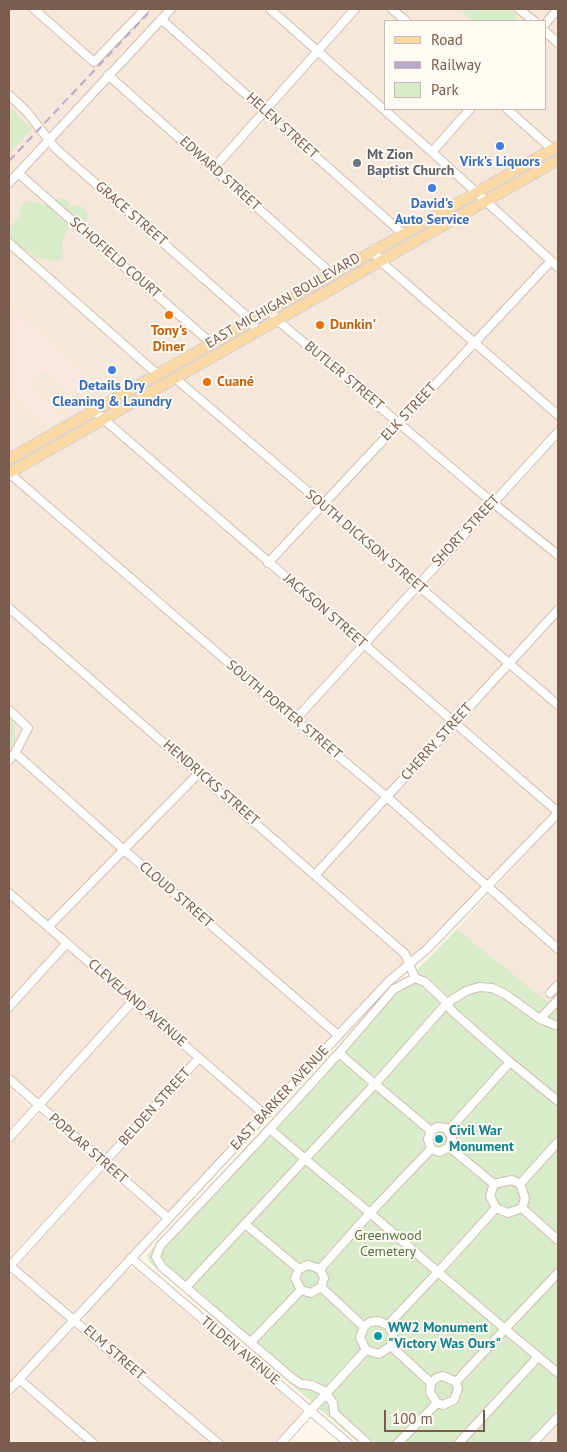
<!DOCTYPE html>
<html>
<head>
<meta charset="utf-8">
<style>
  body { margin:0 }
  #map { position:relative; width:567px; height:1452px; overflow:hidden; background:#fdf6ec; font-family:"PT Sans",sans-serif }
  canvas { display:block }
  .frame { position:absolute; inset:0; border:10px solid #7a5c4d; pointer-events:none }
  .legend { position:absolute; left:384px; top:20px; width:162px; height:90px; box-sizing:border-box; background:#fffaf3; border:1px solid #cabbb1; margin:0; padding:6px 9px; list-style:none; font-size:15px; color:#7a5c4d }
  .legend li { display:flex; align-items:center; gap:10px; height:25px }
  .legend b { width:25px; border:1px solid #cabbb1 }
  .scale { position:absolute; left:384px; top:1410px; width:101px; height:22px; box-sizing:border-box; border:2px solid #7a5c4d; border-top:0; padding-left:6px; font-size:15px; line-height:18px; white-space:nowrap; color:#7a5c4d; -webkit-text-stroke:4px #fffaf3; paint-order:stroke }
</style>
</head>
<body>
<div id="map">
<canvas width="567" height="1452"></canvas>
<div class="frame"></div>
<ul class="legend">
<li><b style="height:6px;background:#fbd9a5"></b>Road</li>
<li><b style="height:6px;background:#b9a8c9"></b>Railway</li>
<li><b style="height:14px;background:#d8ecc9"></b>Park</li>
</ul>
<div class="scale">100 m</div>
</div>
<script>
const ctx = document.querySelector('canvas').getContext('2d');
ctx.lineJoin = 'round';
function fillPath(path, color) { ctx.fillStyle = color; ctx.fill(path, 'evenodd'); }
const shape = rows => new Path2D(rows.map(r => 'M' + r).join(''));
function stroke(path, color, width, dash) { ctx.strokeStyle = color; ctx.lineWidth = width; ctx.lineCap = dash ? 'butt' : 'round'; ctx.setLineDash(dash || []); ctx.stroke(path); }
function drawText(font, color, halo, rows, align = 'center') {
  ctx.font = font + ' "PT Sans",sans-serif'; ctx.lineWidth = 4; ctx.setLineDash([]); ctx.textBaseline = 'middle'; ctx.strokeStyle = halo; ctx.fillStyle = color; for (const [text, x, y, turn = 0] of rows) {
    ctx.save(); ctx.translate(x, y); ctx.rotate((+turn || 0) * Math.PI / 180); ctx.textAlign = isNaN(turn) ? turn : align; if (halo) ctx.strokeText(text, 0, 0); ctx.fillText(text, 0, 0); ctx.restore();
  }
}
const residential = shape([
  [9,9,558,9,558,807,168,1218,9,1078],
  [386,21,546,21,546,109,386,109],
  [558,819,558,991,547,1003,457,929],
  [9,1087,30,1107,9,1131],
  [39,1114,96,1163,9,1259,9,1145],
  [104,1170,154,1212,159,1217,159,1221,73,1313,19,1270,18,1265],
  [133,1267,287,1397,303,1413,277,1443,223,1443,85,1323,84,1317,123,1274],
  [9,1275,17,1277,61,1313,65,1323,9,1383],
  [76,1326,80,1328,212,1443,97,1443,28,1380,29,1376],
  [23,1388,87,1443,9,1443,9,1398,17,1389],
  [558,1425,558,1443,541,1443]
]);
const commercial = shape([
  [9,306,84,375,69,392,42,369,28,385,65,418,48,428,9,391]
]);
const green = shape([
  [460,9,513,9,519,21,476,21,468,18],
  [9,107,32,129,9,153],
  [65,198,71,206,77,205,83,207,88,215,85,226,71,222,63,240,62,259,55,261,38,258,12,242,9,238,9,229,18,218,22,205,30,201,49,206,56,200],
  [9,715,13,719,16,743,9,751],
  [457,929,547,1002,558,991,558,1409,527,1443,359,1443,149,1262,147,1255,394,985,413,974]
]);
const minor = shape([
  [34,9,94,62,145,9],
  [270,9,432,152,558,267],
  [392,9,406,21],
  [519,9,534,21],
  [161,19,402,233],
  [546,23,558,9],
  [546,32,558,43],
  [108,75,332,274],
  [9,95,27,112,55,148,251,320,257,331],
  [507,109,552,149],
  [432,152,470,109],
  [214,168,355,9],
  [18,173,211,343],
  [9,183,171,9],
  [9,243,157,374],
  [374,249,379,260,558,415],
  [270,309,276,319,493,503,558,555],
  [175,378,558,705],
  [93,410,558,812],
  [9,473,295,720,387,797,558,949],
  [268,563,551,261],
  [9,608,405,954,415,978],
  [9,710,28,728,15,753,9,760],
  [295,720,558,432],
  [15,753,124,850,338,1035],
  [316,874,558,610],
  [9,893,264,1114],
  [48,927,199,773],
  [550,993,558,985],
  [9,1007,67,943],
  [540,1019,558,1000],
  [339,1053,394,989,415,978,425,982,447,1003,466,991,479,987,492,988,505,994,540,1019,558,1026],
  [510,1062,558,1101],
  [9,1079,168,1218],
  [270,1129,339,1053,375,1084,305,1159,270,1129,160,1246,156,1257,162,1267,292,1378,301,1384,311,1385,324,1391,333,1403,334,1413,367,1443],
  [431,1131,437,1127,446,1128,452,1138,449,1147],
  [9,1138,133,1001],
  [431,1149,428,1139,431,1131,375,1084,447,1003,451,1010,510,1062,449,1130],
  [520,1184,558,1142],
  [522,1208,508,1213,496,1208,490,1196,494,1184,512,1180,520,1184,525,1198,522,1208,558,1240],
  [245,1224,305,1159,370,1213,320,1269,324,1278,321,1287],
  [131,1258,348,1443],
  [9,1265,218,1443],
  [9,1267,199,1058],
  [299,1269,308,1265,320,1269],
  [558,1273,505,1329,558,1373],
  [187,1286,245,1224,299,1269,295,1278,301,1290],
  [388,1325,393,1335,391,1346],
  [364,1327,370,1322,378,1321,388,1325,438,1272,370,1213,431,1149,440,1152,449,1147,494,1184],
  [251,1342,301,1290,311,1293,321,1287,364,1327,360,1338,366,1350],
  [19,1379,93,1443],
  [431,1383,436,1378,443,1376,456,1382,505,1329,438,1272,496,1208],
  [9,1390,388,982,427,949,558,813],
  [281,1443,366,1350,379,1354,391,1346,431,1383,430,1392,437,1403],
  [398,1443,437,1403,443,1405,454,1400,458,1389,456,1382],
  [459,1443,538,1357],
  [533,1443,558,1417]
]);
const major = shape([
  [9,459,558,146],
  [9,473,558,160]
]);
const rail = shape([
  [9,161,152,9]
]);
const markers = [
  [500,146,5,"#3f7fe0"],
  [357,163,5,"#6b7280"],
  [432,188,5,"#3f7fe0"],
  [169,315,5,"#e8710a"],
  [320,325,5,"#e8710a"],
  [112,370,5,"#3f7fe0"],
  [207,382,5,"#e8710a"],
  [439,1139,5,"#0f9aa8"],
  [378,1336,5,"#0f9aa8"]
];
const streetNames = [
  ["HELEN STREET",282,126,42],
  ["EDWARD STREET",220,174,42],
  ["GRACE STREET",131,214,41],
  ["SCHOFIELD COURT",115,258,41],
  ["EAST MICHIGAN BOULEVARD",283,301,-30],
  ["BUTLER STREET",344,376,40],
  ["ELK STREET",409,412,-47],
  ["SHORT STREET",466,531,-47],
  ["SOUTH DICKSON STREET",366,542,40],
  ["JACKSON STREET",325,611,41],
  ["SOUTH PORTER STREET",284,710,40],
  ["CHERRY STREET",437,742,-48],
  ["HENDRICKS STREET",211,783,41],
  ["CLOUD STREET",176,895,41],
  ["CLEVELAND AVENUE",137,1003,41],
  ["EAST BARKER AVENUE",280,1098,-47],
  ["BELDEN STREET",155,1107,-48],
  ["POPLAR STREET",88,1149,41],
  ["TILDEN AVENUE",240,1351,40],
  ["ELM STREET",114,1353,41]
];
const worshipNames = [
  ["Mt Zion",367,155],
  ["Baptist Church",367,171]
];
const shopNames = [
  ["Virk's Liquors",500,162],
  ["David's",432,204],
  ["Auto Service",432,220],
  ["Details Dry",112,386],
  ["Cleaning & Laundry",112,402]
];
const foodNames = [
  ["Dunkin'",330,325],
  ["Tony's",169,331,"center"],
  ["Diner",169,347,"center"],
  ["Cuané",217,382]
];
const cultureNames = [
  ["Civil War",449,1131],
  ["Monument",449,1147],
  ["WW2 Monument",388,1328],
  ["\"Victory Was Ours\"",388,1344]
];
const parkNames = [
  ["Greenwood",388,1236],
  ["Cemetery",388,1252]
];
fillPath(residential, '#f5e8da');
fillPath(commercial, '#fde8e0');
fillPath(green, '#d8ecc9');
stroke(minor, '#d1beb0', 10);
stroke(major, '#dad1cd', 12);
stroke(minor, '#fff', 8);
stroke(major, '#fbd9a5', 10);
stroke(rail, '#b9a8c9', 2, [8, 5]);
for (const [x, y, r, color] of markers) { const dot = new Path2D(); dot.arc(x, y, r, 0, 2 * Math.PI); ctx.fillStyle = color; ctx.fill(dot); stroke(dot, '#fffaf3', 2); }
drawText('14px', '#7a5c4d', '#fffaf3', streetNames);
drawText('bold 14px', '#5b616d', '#fffaf3', worshipNames, 'left');
drawText('bold 14px', '#366cbe', '#fffaf3', shopNames);
drawText('bold 14px', '#c56008', '#fffaf3', foodNames, 'left');
drawText('bold 14px', '#0d838f', '#fffaf3', cultureNames, 'left');
drawText('14px', '#537a41', '#fffaf3', parkNames);
</script>
</body>
</html>
